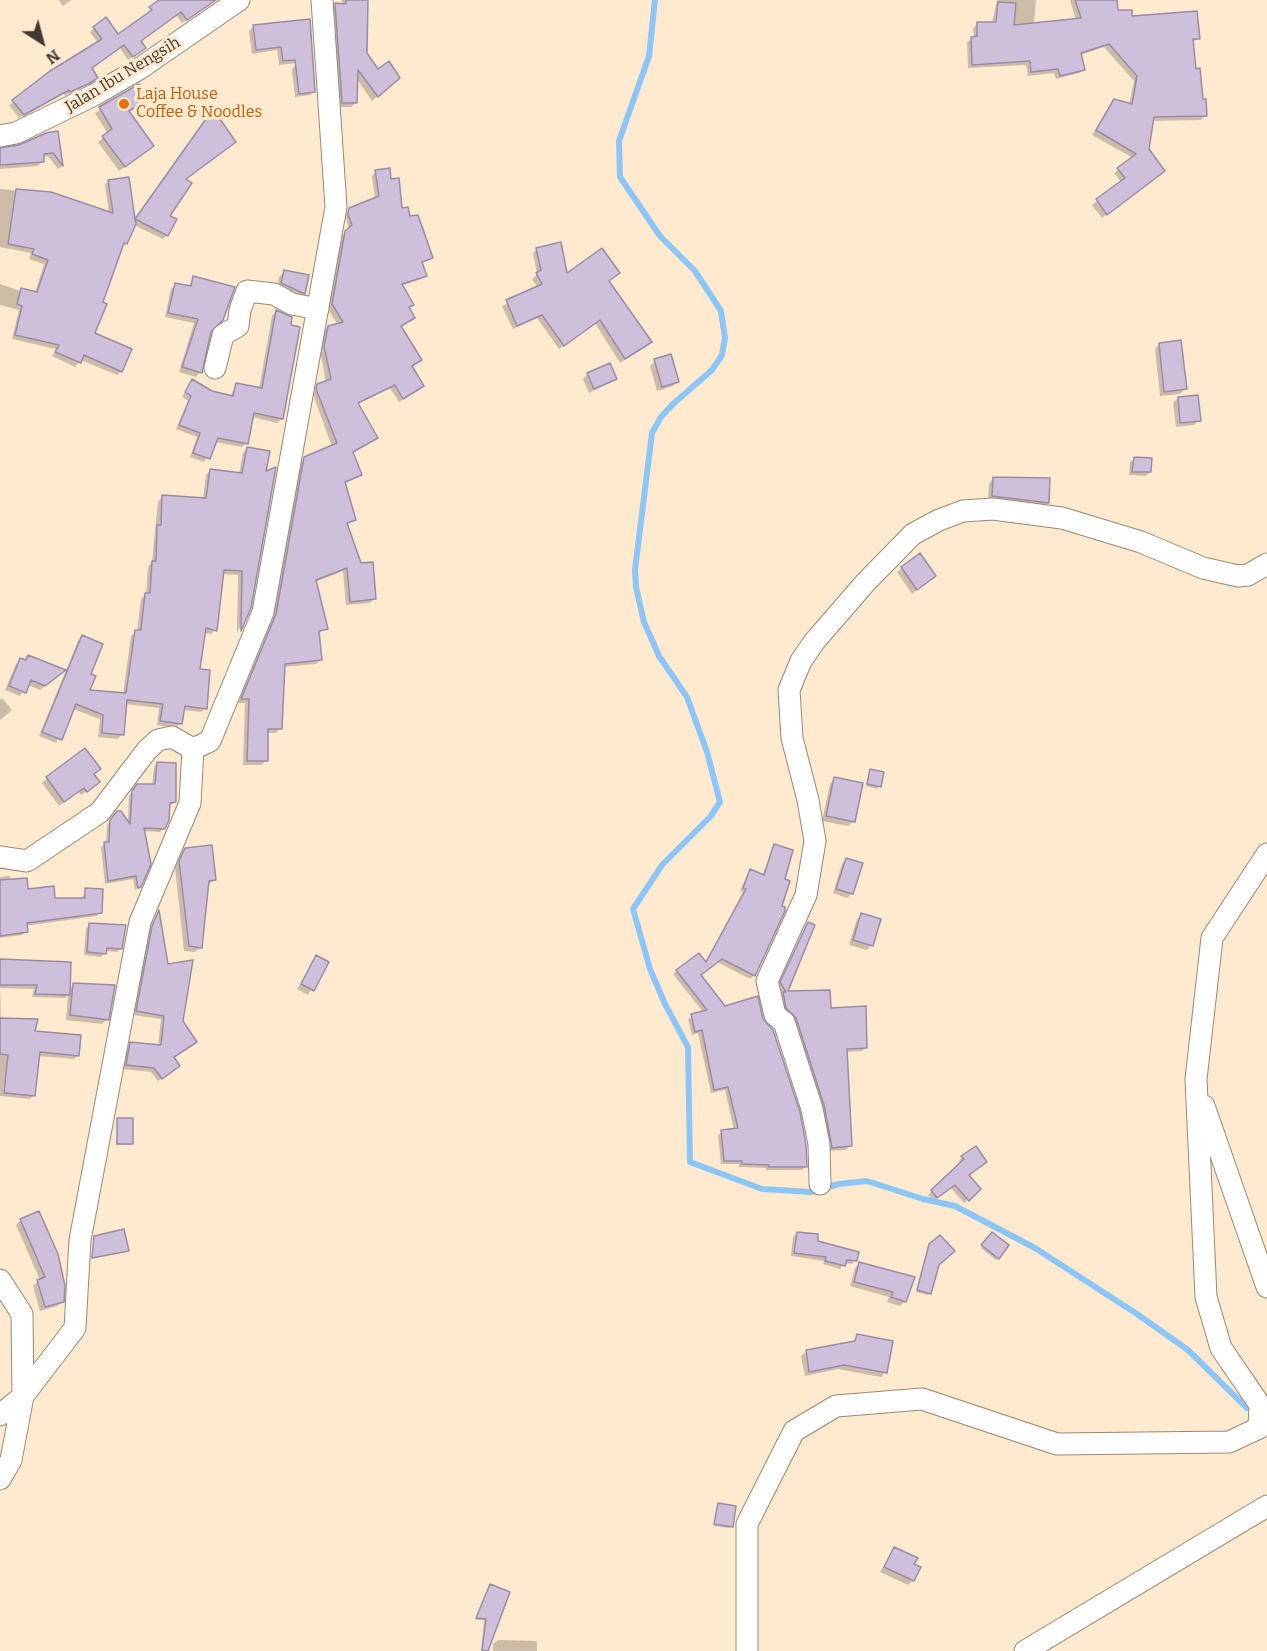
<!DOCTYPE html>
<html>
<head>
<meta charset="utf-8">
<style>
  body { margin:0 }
  #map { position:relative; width:1267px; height:1651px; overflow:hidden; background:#ffead0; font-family:Bitter,serif }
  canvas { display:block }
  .north { position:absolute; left:12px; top:12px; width:60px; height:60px; -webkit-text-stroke:4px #ffead0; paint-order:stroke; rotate:144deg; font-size:16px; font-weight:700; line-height:24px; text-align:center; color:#41392f }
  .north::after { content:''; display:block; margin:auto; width:21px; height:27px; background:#41392f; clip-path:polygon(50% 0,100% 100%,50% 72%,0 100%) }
</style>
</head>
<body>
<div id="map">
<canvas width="1267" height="1651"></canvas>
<div class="north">N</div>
</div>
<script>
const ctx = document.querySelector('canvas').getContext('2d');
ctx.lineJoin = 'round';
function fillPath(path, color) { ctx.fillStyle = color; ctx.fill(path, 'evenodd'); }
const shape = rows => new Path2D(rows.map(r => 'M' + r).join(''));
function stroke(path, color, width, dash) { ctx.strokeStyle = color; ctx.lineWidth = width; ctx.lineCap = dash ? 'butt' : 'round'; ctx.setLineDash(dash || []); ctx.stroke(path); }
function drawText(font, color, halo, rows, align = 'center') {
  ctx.font = font + ' Bitter,serif'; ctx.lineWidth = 6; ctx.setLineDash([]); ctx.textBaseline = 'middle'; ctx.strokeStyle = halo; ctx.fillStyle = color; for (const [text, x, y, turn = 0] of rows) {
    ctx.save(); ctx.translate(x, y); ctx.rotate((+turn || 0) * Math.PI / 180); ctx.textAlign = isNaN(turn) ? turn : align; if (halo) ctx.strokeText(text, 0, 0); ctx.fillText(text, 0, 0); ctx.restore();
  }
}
const shadow = shape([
  [59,0,71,0,63,6],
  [163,0,216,0,182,23,176,15,139,42,140,52,128,60,120,48,91,69,96,78,92,82,65,96,64,93,19,118,9,105,98,43,90,32,94,28,118,36],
  [342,0,366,0,365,54,378,71,393,83,372,101,357,79,356,102,351,107,337,107,331,10,336,5,341,5],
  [997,0,1036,0,1034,24,1076,20,1070,0,1115,0,1117,12,1198,38,1192,43,1195,70,1205,116,1201,120,1151,121,1147,150,1158,175,1102,218,1092,205,1121,182,1114,173,1133,158,1092,135,1114,101,1129,105,1134,81,1104,47,1080,55,1084,69,1079,73,1056,79,1054,73,1028,76,1026,65,968,68,967,42,974,38,973,28,977,24,992,23],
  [302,21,298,63,279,65,277,50,252,54,249,31,253,27],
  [296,65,314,91,310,95,295,97,292,69],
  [139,86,147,99,128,112,148,150,119,171,98,142,108,134,95,113],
  [213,111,168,216,167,235,163,239,134,225,121,247,101,303,93,334,121,371,117,375,81,360,75,367,52,356,56,349,12,339,19,310,0,305,0,284,20,291,35,293,44,264,29,259,31,253,0,247,0,189,50,194,109,213,105,185,109,181,134,221],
  [56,133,62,166,58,169,48,156,42,157,42,161,38,166,0,169,0,149],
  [376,172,390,180,401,210,409,218,431,258,421,264,425,275,421,279,401,286,412,304,408,308,413,317,400,327,420,360,411,367,422,386,399,402,390,388,357,404,377,438,352,453,361,475,344,484,354,519,346,525,374,599,370,603,346,605,343,571,315,582,326,628,318,634,320,660,316,664,283,667,280,729,276,733,266,733,266,760,262,765,243,765,245,703,238,703,272,620,300,463,332,447,313,394,318,385,326,382,320,351,324,331,328,327,338,325,328,309,341,237,349,230,345,214,375,199,372,176],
  [537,249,566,276,608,282,650,342,620,363,595,323,559,349,537,318,513,329,502,306,538,288,532,279,537,274,533,253],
  [284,272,304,293,299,298,277,288,279,277],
  [194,278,209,331,200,372,196,377,179,372,194,323,165,317,171,289,176,285,188,287],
  [276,312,282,419,277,423,252,417,246,443,242,447,215,442,204,462,190,457,197,437,176,429,188,401,182,397,189,386,230,397,236,384,259,389,272,316],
  [1159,344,1185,389,1180,394,1160,396,1155,349],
  [655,361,678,381,673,386,657,391,650,366],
  [588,374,616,379,589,393,583,379],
  [1178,398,1199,420,1194,425,1176,427,1173,403],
  [247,448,264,473,249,608,237,633,238,575,222,574,215,630,211,634,203,633,198,671,206,708,201,712,183,710,181,723,176,728,157,725,159,708,125,704,122,734,118,739,98,737,100,719,73,709,56,743,39,736,78,641,82,637,89,675,88,691,123,694,131,636,137,631,141,599,146,594,148,567,152,562,158,501,163,497,203,499,206,475,210,471,239,474,243,453],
  [1134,459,1150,472,1146,476,1129,475,1130,462],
  [993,479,1048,503,1043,508,988,501,989,484],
  [902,568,934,576,912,594,897,572],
  [28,657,60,674,40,690,28,685,20,696,5,690,16,664],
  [2,698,12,710,0,720,0,700],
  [85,750,93,787,81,795,79,792,59,806,42,783],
  [157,763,174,764,175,802,169,806,164,828,160,832,143,831,140,886,135,890,133,879,105,884,101,847,106,843,107,825,113,817,128,823,129,796,134,789,152,786,154,767],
  [871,771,883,773,877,789,866,786],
  [835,779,853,822,848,826,822,821,830,784],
  [774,846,783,880,780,907,783,911,754,975,750,979,717,962,700,976,805,1167,802,1170,766,1170,766,1168,739,1167,739,1164,721,1164,718,1135,722,1132,734,1130,725,1090,711,1093,698,1033,692,1035,688,1019,703,1012,673,974,699,955,705,963,743,892,740,891,747,875,751,871,762,876],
  [186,850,215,880,207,885,200,948,195,952,184,951,175,867],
  [847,859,852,893,847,898,833,893,842,864],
  [10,876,11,881,26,891,54,899,81,900,86,890,101,912,96,916,25,926,26,931,22,935,0,938,0,877],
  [158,913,181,1022,173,1058,175,1069,158,1081,151,1072,123,1069,127,1047,131,1043,158,1046,161,1019,133,1015,149,931],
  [862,915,871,945,867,950,849,945,857,919],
  [808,924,813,926,785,993,829,1010,866,1047,862,1051,846,1052,850,1146,846,1150,828,1151,777,987],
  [90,925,121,948,117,952,105,951,101,957,84,955,86,928],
  [316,957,327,962,308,995,297,989],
  [0,964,69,989,74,984,107,1019,102,1024,66,1020,68,995,65,998,32,997,34,989,0,988,1,1019,78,1055,74,1059,38,1056,34,1095,30,1099,0,1096],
  [118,1120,132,1143,130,1145,116,1145],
  [975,1148,967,1176,976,1193,964,1203,951,1188,933,1201,928,1195,961,1164,959,1161,962,1157],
  [21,1220,62,1301,57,1306,40,1311,33,1286,40,1280,16,1225],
  [797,1233,816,1242,855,1260,852,1264,844,1263,840,1269,823,1264,824,1261,791,1256,793,1237],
  [990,1236,998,1258,996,1260,981,1248],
  [95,1237,127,1250,91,1259],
  [940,1237,930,1293,928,1295,916,1292,928,1248],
  [860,1263,913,1278,904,1302,900,1306,887,1302,889,1297,850,1286,855,1268],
  [857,1336,885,1372,881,1377,838,1369,805,1376,801,1356,806,1352,852,1343],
  [719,1504,731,1526,729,1528,713,1526],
  [894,1549,912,1565,913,1580,908,1585,880,1572],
  [490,1586,486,1650,481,1651,484,1620,475,1620],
  [498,1640,537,1641,537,1651,493,1651,493,1644]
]);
const stream = shape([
  [655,0,649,56,619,141,620,177,660,236,695,271,721,311,725,338,722,355,712,370,673,404,661,417,652,433,635,570,636,587,644,622,659,656,687,697,707,752,720,802,710,817,662,865,633,909,650,969,665,1004,688,1047,690,1162,762,1189,811,1192,839,1184,867,1181,923,1199,955,1206,1035,1248,1137,1314,1188,1350,1247,1408,1257,1409]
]);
const building = shape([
  [159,0,216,0,187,20,181,12,141,41,146,48,133,57,124,45,92,68,98,78,88,84,70,92,69,90,24,115,12,100,50,71,102,39,93,27,106,17,118,34,152,10,149,7,159,0],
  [346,0,368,0,367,53,378,69,389,61,400,78,378,97,358,70,357,103,342,103,335,3,346,4,346,0],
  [1075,0,1117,0,1118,10,1132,10,1132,16,1197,11,1200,39,1193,39,1196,69,1200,68,1203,99,1206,99,1207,116,1154,117,1149,149,1165,171,1107,215,1096,199,1125,178,1117,168,1136,154,1096,130,1114,99,1132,104,1137,76,1109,44,1081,53,1085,70,1060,76,1058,69,1031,72,1030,61,972,65,971,37,977,36,977,22,996,22,998,2,1016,3,1014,25,1081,18,1075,0],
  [310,19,315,92,299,94,295,60,283,61,281,47,256,50,253,25,310,19],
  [139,84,149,99,129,111,154,146,125,167,102,136,112,129,99,107,139,84],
  [213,109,236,142,186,179,192,183,170,216,177,219,168,236,135,219,136,224,127,244,124,243,103,302,107,304,95,333,132,349,122,372,84,355,81,363,55,352,59,345,15,335,22,306,17,304,21,288,37,292,48,260,32,254,34,249,8,244,16,189,51,192,113,213,108,180,129,177,135,219,213,109],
  [58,131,63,166,53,153,44,154,44,162,0,165,0,148,19,145,46,133,58,131],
  [390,168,391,179,399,178,402,208,408,207,410,216,418,215,433,258,422,262,427,276,402,284,414,305,409,307,415,318,401,326,422,360,412,366,424,386,403,399,395,385,358,403,378,438,353,452,362,475,345,482,356,520,347,523,361,563,373,562,376,599,350,602,347,568,316,580,328,629,319,631,322,660,285,664,282,729,268,729,268,761,247,761,249,699,241,699,276,614,304,457,337,443,316,389,317,384,331,379,324,346,328,326,343,322,332,304,345,231,352,225,348,214,349,208,379,196,375,170,390,168],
  [561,242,567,273,602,248,620,273,609,281,652,342,625,359,600,320,564,346,542,315,517,326,506,300,542,284,536,273,541,270,536,248,561,242],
  [284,270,309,275,305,294,281,283,284,270],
  [193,276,235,287,223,320,211,332,202,373,182,367,198,319,168,313,175,283,191,286,193,276],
  [276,310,292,317,291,325,300,327,283,419,254,413,248,444,218,438,210,459,193,453,200,433,179,425,191,396,185,392,192,379,212,391,233,396,236,383,262,388,276,310],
  [1181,340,1187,389,1164,392,1159,343,1181,340],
  [671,354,679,382,662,387,654,359,671,354],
  [610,363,617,379,594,389,587,373,610,363],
  [1198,395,1201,421,1180,423,1178,397,1198,395],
  [247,447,270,451,266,471,276,467,251,608,241,631,242,571,224,570,217,631,206,628,200,669,210,670,207,709,185,706,182,724,160,721,163,704,127,700,124,735,102,733,103,715,76,704,62,740,42,732,82,635,103,644,91,674,96,676,90,690,126,693,135,630,141,630,145,593,150,593,152,561,156,561,157,525,161,525,162,495,206,498,210,469,242,473,247,447],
  [1134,457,1152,458,1151,472,1132,472,1134,457],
  [993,477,1050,478,1049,503,992,496,993,477],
  [920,553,936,576,917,590,901,567,920,553],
  [28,655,66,670,45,686,31,680,26,693,9,686,20,658,26,660,28,655],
  [85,748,101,769,94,774,100,782,87,792,84,788,64,802,46,777,85,748],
  [157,762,176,763,176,802,170,803,169,820,165,829,144,828,151,864,141,887,138,888,136,876,108,881,104,842,109,842,110,820,117,811,121,811,130,824,132,791,137,784,155,784,157,762],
  [870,769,884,772,881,787,867,784,870,769],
  [834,777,863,783,855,822,826,816,834,777],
  [774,844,793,850,785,879,790,881,782,906,785,907,785,911,755,976,722,959,701,975,725,1006,758,996,763,1019,773,1030,800,1112,806,1145,807,1167,769,1167,769,1165,742,1164,742,1161,724,1161,721,1130,738,1128,728,1087,714,1090,702,1030,695,1032,691,1014,707,1010,676,970,699,953,706,962,746,889,743,888,750,869,764,875,774,844],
  [212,845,216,880,209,881,202,948,189,946,179,861,185,848,212,845],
  [846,858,863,863,853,894,836,889,846,858],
  [27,878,28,889,54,886,55,898,85,898,85,888,103,889,102,913,27,923,28,932,0,936,0,880,27,878],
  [159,910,168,964,193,960,183,1021,197,1042,174,1057,180,1066,162,1079,154,1068,126,1065,130,1042,161,1045,164,1016,136,1011,152,926,159,910],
  [861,913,881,919,873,946,853,940,861,913],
  [808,922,815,925,788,991,830,990,831,1008,866,1006,867,1048,847,1049,852,1146,832,1148,824,1105,796,1018,786,1008,783,992,786,992,780,982,808,922],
  [89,923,126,925,122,949,107,948,106,954,87,952,89,923],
  [316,955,329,962,314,991,301,984,316,955],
  [0,959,71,962,70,995,35,994,37,985,0,985,0,959],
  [73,983,115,985,109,1020,70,1015,73,983],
  [0,1018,38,1019,35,1031,81,1035,79,1056,40,1052,35,1096,4,1093,8,1055,0,1054,0,1018],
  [117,1118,133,1118,133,1144,117,1144,117,1118],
  [976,1146,987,1162,969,1175,981,1189,969,1201,955,1185,937,1198,931,1190,964,1159,961,1156,976,1146],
  [39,1211,58,1254,65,1286,64,1302,45,1307,37,1280,45,1277,20,1219,39,1211],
  [124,1229,129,1251,92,1258,94,1236,124,1229],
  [797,1232,818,1234,818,1241,859,1252,857,1261,847,1260,845,1266,825,1261,826,1257,794,1253,797,1232],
  [992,1232,1009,1245,999,1259,981,1245,992,1232],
  [940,1235,955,1251,939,1265,931,1294,917,1290,929,1244,940,1235],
  [859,1262,915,1277,906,1302,891,1297,893,1292,854,1282,859,1262],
  [857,1334,893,1341,887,1373,844,1365,809,1372,806,1350,855,1341,857,1334],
  [718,1503,736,1506,733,1527,714,1524,718,1503],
  [894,1547,918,1558,914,1564,921,1567,914,1581,884,1567,894,1547],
  [490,1584,510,1592,488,1651,482,1650,486,1619,476,1618,490,1584]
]);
const minor = shape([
  [0,136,16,133,94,95,139,69,239,0],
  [215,368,223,335,238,326,240,310,247,291,274,294,292,304,318,309],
  [0,857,27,861,100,812,147,750,158,740,172,737,193,749],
  [1204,1106,1267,1287],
  [820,1184,819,1144,812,1109,784,1022,775,1015,767,981,806,895,815,841,808,800,792,738,789,690,801,661,814,642,865,583,913,534,939,520,963,511,993,509,1062,518,1141,542,1203,568,1238,576,1248,575,1267,564],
  [0,1280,22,1314,23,1396,11,1460,0,1479],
  [0,1415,23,1396,75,1328,80,1240,140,922,190,803,193,749,210,741,263,612,336,207,322,0],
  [747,1651,747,1524,794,1431,836,1406,922,1399,1057,1444,1229,1442,1259,1428,1260,1405,1221,1348,1206,1297,1196,1079,1212,938,1267,854],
  [1025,1651,1267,1506]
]);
const markers = [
  [124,104,6,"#e8710a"]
];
const streetNames = [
  ["Jalan Ibu Nengsih",123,75,-31]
];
const foodNames = [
  ["Laja House",136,95],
  ["Coffee & Noodles",136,113]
];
fillPath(shadow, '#0003');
stroke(stream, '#8cc6f9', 6);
fillPath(building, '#cec0db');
stroke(building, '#9a8ca6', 1.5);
stroke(minor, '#9b8871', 23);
stroke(minor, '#fff', 21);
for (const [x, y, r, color] of markers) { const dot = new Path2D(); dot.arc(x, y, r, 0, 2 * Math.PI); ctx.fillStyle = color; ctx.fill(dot); stroke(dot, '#ffead0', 2); }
drawText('16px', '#41392f', '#ffead0', streetNames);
drawText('16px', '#c56008', '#ffead0', foodNames, 'left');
</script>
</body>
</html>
